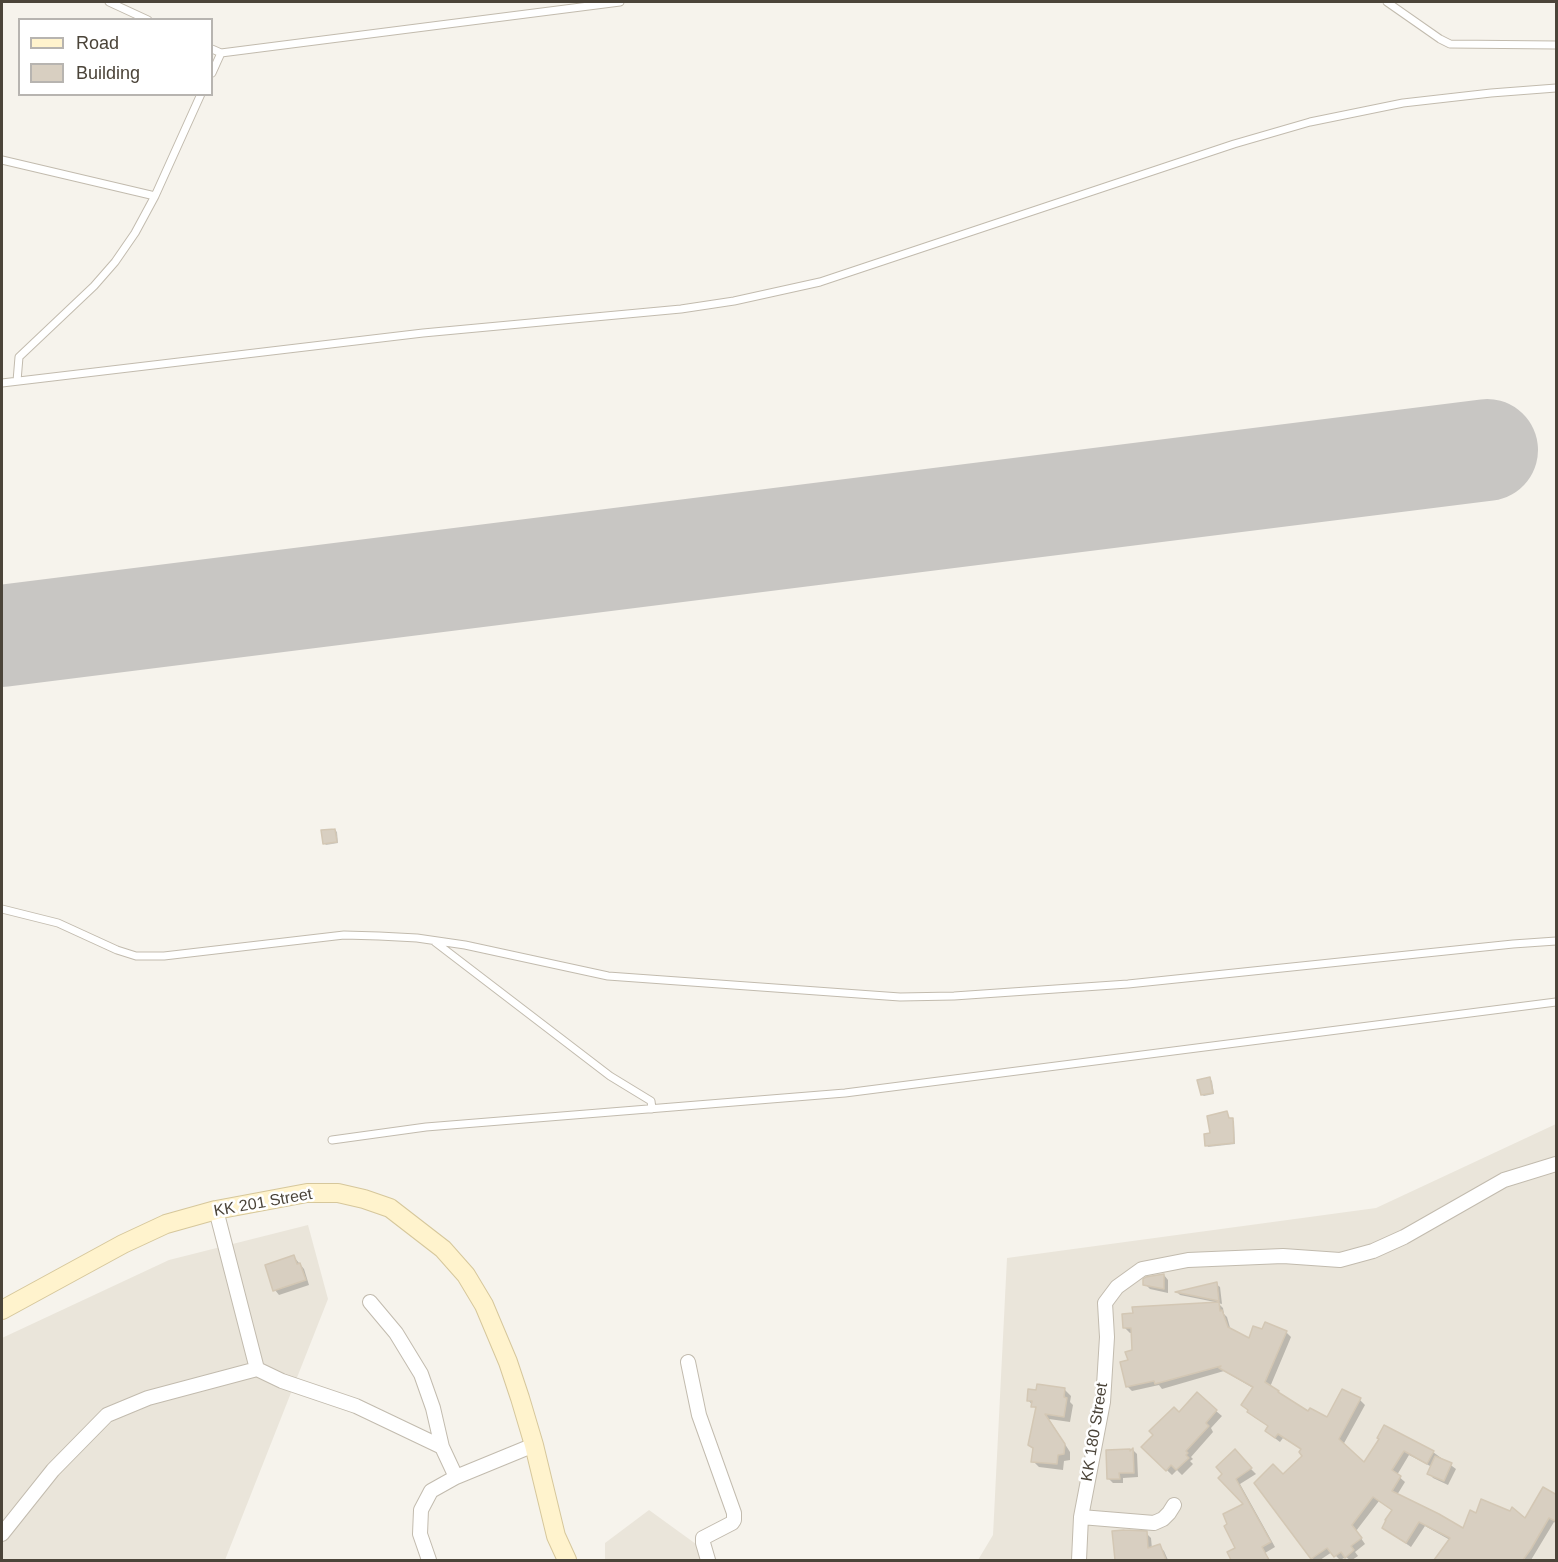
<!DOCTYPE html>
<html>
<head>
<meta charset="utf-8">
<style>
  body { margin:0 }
  #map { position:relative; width:1558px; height:1562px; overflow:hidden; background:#f6f3ec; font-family:Arial,sans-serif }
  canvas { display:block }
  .frame { position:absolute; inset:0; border:3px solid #4b4439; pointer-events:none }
  .legend { position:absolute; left:18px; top:18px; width:195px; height:78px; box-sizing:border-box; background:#fff; border:2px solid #b7b4b0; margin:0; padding:8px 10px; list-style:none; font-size:18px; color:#4b4439 }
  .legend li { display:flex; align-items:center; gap:12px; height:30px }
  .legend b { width:30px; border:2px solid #b7b4b0 }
</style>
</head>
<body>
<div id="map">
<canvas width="1558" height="1562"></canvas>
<div class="frame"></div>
<ul class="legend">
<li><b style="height:8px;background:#fff3cd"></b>Road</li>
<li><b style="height:16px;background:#d8cfc1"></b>Building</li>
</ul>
</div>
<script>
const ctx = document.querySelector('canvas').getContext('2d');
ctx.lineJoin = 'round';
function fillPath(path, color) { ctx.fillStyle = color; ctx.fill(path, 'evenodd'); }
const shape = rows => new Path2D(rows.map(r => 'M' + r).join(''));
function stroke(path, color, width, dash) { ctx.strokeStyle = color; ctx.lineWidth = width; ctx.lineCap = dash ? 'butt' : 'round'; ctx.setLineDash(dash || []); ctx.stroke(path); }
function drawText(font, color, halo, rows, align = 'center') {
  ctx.font = font + ' Arial,sans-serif'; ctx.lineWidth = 5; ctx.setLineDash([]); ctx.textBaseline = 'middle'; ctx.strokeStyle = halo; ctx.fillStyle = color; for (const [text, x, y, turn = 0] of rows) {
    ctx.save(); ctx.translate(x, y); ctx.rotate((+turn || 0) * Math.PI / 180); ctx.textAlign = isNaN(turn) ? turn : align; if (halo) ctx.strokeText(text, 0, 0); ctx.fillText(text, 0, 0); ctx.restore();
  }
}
const residential = shape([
  [1556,1124,1556,1560,978,1560,993,1535,1007,1258,1376,1208],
  [308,1225,328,1299,225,1560,2,1560,2,1338,169,1260],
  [649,1510,718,1560,605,1560,605,1543]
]);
const shadow = shape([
  [335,830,337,832,338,843,326,845,324,843],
  [1210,1079,1212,1081,1214,1094,1204,1096,1202,1095],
  [1227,1113,1230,1119,1234,1121,1235,1144,1208,1147,1207,1145],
  [294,1257,304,1269,309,1285,279,1295,275,1290],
  [1164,1275,1168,1280,1168,1293,1150,1289,1145,1284],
  [1216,1284,1220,1287,1222,1304,1218,1303,1223,1308,1224,1314,1227,1317,1231,1331,1250,1341,1263,1331,1286,1332,1291,1337,1270,1387,1308,1413,1328,1419,1343,1391,1360,1400,1365,1405,1343,1445,1364,1465,1381,1439,1433,1452,1456,1469,1448,1485,1433,1478,1429,1473,1432,1467,1409,1455,1397,1475,1405,1482,1397,1495,1464,1531,1526,1520,1556,1496,1556,1523,1554,1522,1531,1560,1437,1560,1450,1540,1425,1526,1411,1547,1389,1532,1393,1511,1379,1501,1356,1531,1365,1544,1355,1552,1358,1556,1352,1560,1350,1560,1346,1557,1340,1560,1332,1552,1320,1560,1315,1560,1312,1558,1283,1476,1304,1456,1303,1450,1283,1438,1280,1442,1272,1436,1267,1431,1270,1427,1254,1417,1243,1405,1253,1388,1224,1371,1162,1389,1159,1385,1132,1391,1127,1386,1129,1361,1133,1351,1132,1333,1130,1333,1125,1328,1215,1302,1180,1295,1178,1293],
  [1065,1390,1071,1396,1070,1402,1073,1405,1070,1422,1049,1419,1070,1452,1070,1460,1064,1461,1063,1470,1039,1467,1033,1461,1037,1410,1028,1400],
  [1216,1411,1222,1416,1211,1428,1213,1432,1191,1457,1193,1459,1190,1461,1193,1464,1182,1475,1177,1470,1172,1475,1143,1447,1179,1414],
  [1133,1450,1137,1454,1138,1477,1123,1478,1123,1483,1113,1483,1108,1478,1130,1451,1131,1452],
  [1234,1452,1256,1474,1240,1484,1275,1547,1265,1553,1270,1560,1233,1560,1229,1552,1237,1549,1245,1504,1221,1478],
  [1114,1532,1146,1533,1151,1538,1152,1549,1159,1546,1164,1551,1168,1560,1116,1560]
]);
const runway = shape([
  [2,636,1487,450]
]);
const building = shape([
  [335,829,337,842,323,844,321,830,335,829],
  [1210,1077,1213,1093,1201,1095,1197,1080,1210,1077],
  [1227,1111,1229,1118,1233,1118,1234,1143,1205,1146,1204,1134,1210,1133,1207,1116,1227,1111],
  [294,1255,297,1264,300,1263,306,1280,273,1291,265,1265,294,1255],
  [1164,1274,1164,1289,1143,1285,1143,1279,1146,1277,1164,1274],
  [1217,1282,1219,1301,1175,1292,1217,1282],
  [1219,1302,1220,1311,1222,1310,1228,1327,1249,1338,1253,1326,1262,1329,1265,1322,1287,1331,1265,1382,1279,1391,1278,1392,1308,1411,1310,1408,1327,1417,1342,1389,1361,1398,1339,1439,1364,1462,1379,1439,1377,1438,1384,1425,1434,1451,1427,1464,1404,1451,1392,1470,1401,1476,1392,1491,1439,1514,1463,1528,1470,1510,1476,1513,1481,1499,1510,1511,1512,1507,1525,1518,1543,1487,1557,1495,1557,1522,1549,1518,1531,1549,1523,1560,1434,1560,1450,1538,1419,1522,1406,1543,1382,1528,1386,1520,1385,1520,1392,1510,1373,1497,1352,1525,1362,1538,1351,1546,1354,1550,1345,1558,1341,1552,1334,1557,1327,1548,1311,1559,1254,1483,1273,1464,1283,1474,1302,1456,1299,1452,1301,1449,1278,1434,1275,1438,1265,1431,1268,1426,1247,1412,1248,1410,1241,1405,1253,1387,1219,1368,1221,1366,1155,1384,1154,1381,1126,1387,1120,1362,1128,1360,1125,1352,1132,1350,1131,1328,1123,1328,1122,1314,1133,1313,1132,1307,1219,1302],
  [1037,1384,1065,1388,1064,1397,1067,1398,1064,1417,1045,1414,1065,1444,1064,1454,1058,1455,1057,1464,1031,1462,1033,1448,1028,1445,1036,1407,1031,1407,1032,1401,1027,1401,1028,1389,1036,1390,1037,1384],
  [1197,1392,1217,1410,1206,1423,1209,1426,1186,1451,1188,1453,1186,1455,1189,1458,1176,1470,1171,1465,1166,1471,1141,1447,1153,1435,1149,1431,1174,1407,1179,1412,1197,1392],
  [1133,1448,1134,1473,1119,1473,1120,1479,1107,1479,1106,1450,1130,1449,1130,1451,1133,1448],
  [1235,1449,1252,1468,1236,1479,1271,1542,1262,1547,1269,1560,1231,1560,1227,1552,1235,1548,1224,1526,1227,1524,1223,1514,1243,1504,1218,1478,1222,1474,1216,1467,1235,1449],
  [1435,1456,1452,1463,1444,1481,1427,1474,1435,1456],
  [1124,1530,1147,1531,1148,1548,1160,1544,1166,1560,1115,1560,1112,1531,1124,1530]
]);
const lane = shape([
  [109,2,148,20],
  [1387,2,1440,39,1450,44,1556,45],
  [212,49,221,53,620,2],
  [212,73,221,53],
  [2,160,155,196],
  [17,381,19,357,94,286,115,262,135,233,155,196,201,94],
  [2,383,423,333,681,309,734,301,820,282,1234,144,1310,122,1403,103,1491,93,1556,88],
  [2,909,58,923,117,950,136,956,164,956,344,935,379,936,417,938,465,945,608,976,900,997,954,996,1128,984,1513,944,1556,941],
  [435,942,610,1076,651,1101,652,1109],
  [332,1140,426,1127,845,1093,1556,1002]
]);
const street = shape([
  [216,1210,257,1369,282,1381,356,1406,442,1447],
  [370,1302,396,1333,421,1374,433,1408,442,1447,456,1477],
  [688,1362,699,1415,734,1513,734,1520,732,1523,703,1538,703,1543,708,1560],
  [1081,1517,1154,1523,1163,1519,1169,1513,1174,1505],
  [2,1534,53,1470,107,1415,148,1398,257,1369],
  [429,1560,420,1534,421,1510,431,1491,456,1477,534,1445],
  [1079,1560,1081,1517,1103,1402,1107,1337,1105,1303,1117,1287,1142,1269,1188,1260,1283,1256,1340,1260,1373,1251,1404,1237,1504,1180,1556,1164]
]);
const secondary = shape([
  [2,1310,123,1244,166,1224,216,1210,307,1193,338,1193,364,1199,390,1208,443,1249,466,1275,484,1305,508,1362,520,1398,534,1445,556,1536,567,1560]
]);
const streetNames = [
  ["KK 201 Street",263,1203,-10],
  ["KK 180 Street",1095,1432,-81]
];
fillPath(residential, '#eae5da');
fillPath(shadow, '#0003');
stroke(runway, '#c8c6c3', 102);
fillPath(building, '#d8cfc1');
stroke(building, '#d3c7b4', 1.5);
stroke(lane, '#c2bbae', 9);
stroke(street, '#c2bbae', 16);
stroke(secondary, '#d6c79b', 20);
stroke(lane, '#fff', 7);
stroke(street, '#fff', 14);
stroke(secondary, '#fff3cd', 18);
drawText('16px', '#4b4439', '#fff', streetNames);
</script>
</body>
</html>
